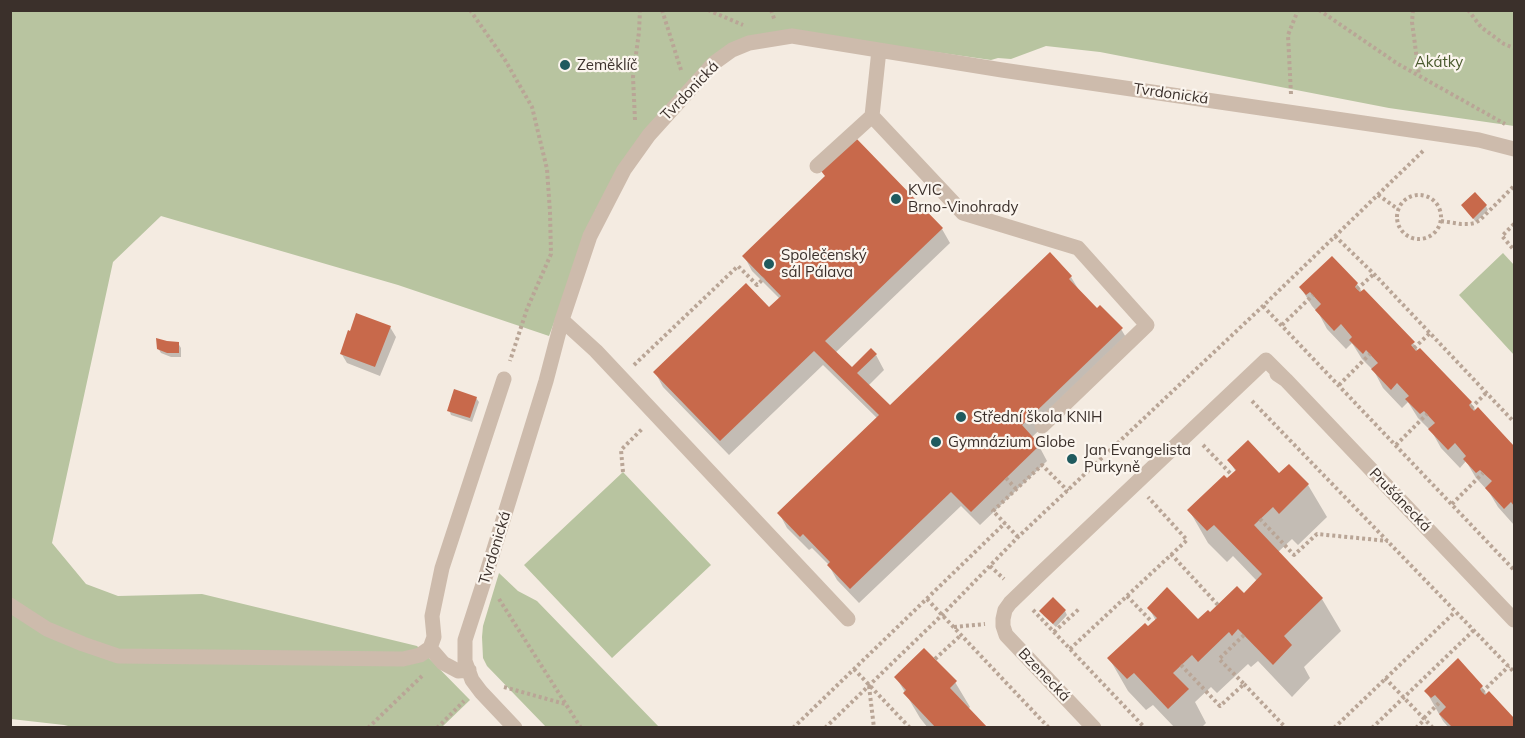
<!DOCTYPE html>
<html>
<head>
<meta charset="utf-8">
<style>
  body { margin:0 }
  #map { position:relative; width:1525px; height:738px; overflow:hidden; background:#f4ebe1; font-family:Mulish,sans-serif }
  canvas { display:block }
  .frame { position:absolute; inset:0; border:12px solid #3b302b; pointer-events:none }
</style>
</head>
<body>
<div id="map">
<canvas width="1525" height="738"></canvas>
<div class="frame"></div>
</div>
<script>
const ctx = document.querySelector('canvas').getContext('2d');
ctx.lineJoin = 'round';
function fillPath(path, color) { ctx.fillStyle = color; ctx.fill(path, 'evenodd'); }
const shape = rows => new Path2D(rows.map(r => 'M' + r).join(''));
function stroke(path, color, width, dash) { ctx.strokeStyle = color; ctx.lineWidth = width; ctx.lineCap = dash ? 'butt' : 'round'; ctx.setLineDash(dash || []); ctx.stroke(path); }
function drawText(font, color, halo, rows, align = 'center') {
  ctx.font = font + ' Mulish,sans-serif'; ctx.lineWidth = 4.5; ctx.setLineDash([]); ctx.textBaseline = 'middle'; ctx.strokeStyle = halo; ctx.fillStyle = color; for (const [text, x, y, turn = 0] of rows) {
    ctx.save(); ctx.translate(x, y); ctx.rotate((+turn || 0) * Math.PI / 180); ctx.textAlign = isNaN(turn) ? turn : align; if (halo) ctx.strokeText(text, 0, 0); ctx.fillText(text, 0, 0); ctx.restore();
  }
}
const green = shape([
  [10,11,1514,11,1514,126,1389,108,1100,52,1046,46,1011,59,998,58,991,60,801,33,729,48,596,209,549,336,398,285,161,216,113,262,52,543,86,584,118,596,202,594,417,646,470,700,442,727,72,727,64,725,11,719],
  [1503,253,1514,265,1514,355,1459,295],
  [623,472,711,565,612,658,524,565],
  [499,573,518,591,537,601,659,727,546,727,487,666,483,658,482,637,483,626]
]);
const shadow = shape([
  [1463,206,1486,206,1488,210,1476,222],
  [942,229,950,243,835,353,852,369,876,355,884,370,868,386,890,407,1071,277,1080,292,1097,310,1121,329,1130,344,1031,438,1039,446,1047,461,980,525,961,506,859,603,837,580,828,564,812,548,809,550,787,528,779,513,878,419,823,365,729,455,663,387,655,372,769,309,780,299,752,271,744,256],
  [1332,258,1357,284,1362,292,1413,343,1418,351,1471,403,1476,411,1478,409,1514,448,1514,525,1498,507,1489,492,1476,478,1466,461,1460,468,1441,448,1432,432,1418,418,1408,402,1402,408,1383,388,1374,371,1362,359,1352,343,1346,349,1327,329,1319,314,1312,306,1301,288],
  [390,327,396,337,380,376,347,363,341,353],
  [178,343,181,348,181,357,171,357,161,353,158,348],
  [476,398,479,402,472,422,451,415,449,410],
  [1229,460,1308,485,1327,517,1298,545,1292,539,1278,552,1322,599,1341,631,1304,667,1310,678,1292,697,1258,661,1251,667,1248,664,1217,693,1211,687,1195,702,1206,723,1201,728,1175,728,1153,705,1146,710,1128,691,1109,658,1156,621,1149,608,1198,621,1244,595,1257,581,1233,556,1227,562,1208,543,1189,510,1236,472],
  [1041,611,1065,611,1067,615,1056,627,1044,616],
  [896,677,955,682,970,707,968,709,986,728,928,728,920,718],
  [1482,687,1487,695,1489,693,1514,720,1514,728,1449,728,1443,721,1426,691]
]);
const building = shape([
  [855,137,943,228,825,341,852,367,871,348,877,354,857,373,890,405,1050,252,1072,276,1069,279,1097,308,1100,305,1123,328,1022,425,1040,445,971,512,951,492,850,589,827,565,830,562,803,534,800,537,777,513,879,415,814,351,720,441,653,372,746,283,769,307,781,296,742,256,825,176,821,171],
  [1475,192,1487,205,1473,219,1461,205],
  [1332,256,1358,283,1355,287,1360,292,1364,289,1415,342,1411,345,1416,351,1420,348,1472,402,1469,405,1474,411,1478,407,1514,446,1514,506,1511,502,1504,509,1485,488,1492,481,1480,470,1476,473,1463,459,1466,456,1455,443,1448,450,1428,429,1435,423,1424,411,1420,414,1405,399,1409,396,1397,383,1391,390,1371,369,1378,363,1366,350,1363,354,1349,340,1352,337,1341,324,1334,331,1315,310,1321,304,1310,292,1306,295,1299,287],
  [356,313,391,326,375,367,340,354,348,330,350,331],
  [156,338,167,341,179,342,179,353,167,353,157,349],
  [454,389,477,397,470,418,447,411],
  [1248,440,1279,473,1289,464,1309,484,1279,514,1273,507,1254,525,1323,598,1284,636,1292,645,1273,665,1238,629,1232,636,1229,632,1198,662,1192,655,1173,673,1189,689,1168,709,1134,673,1127,679,1107,658,1145,623,1148,626,1157,618,1147,608,1167,587,1198,619,1208,610,1210,612,1237,586,1244,593,1262,574,1214,525,1207,531,1187,510,1224,475,1227,478,1236,470,1227,460],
  [1053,597,1066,610,1053,624,1039,611],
  [924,648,957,681,950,688,988,728,936,728,903,693,906,690,894,677],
  [1458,658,1483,686,1480,689,1485,695,1489,691,1514,718,1514,728,1453,728,1439,714,1446,707,1435,695,1431,698,1424,691]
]);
const path = shape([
  [470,10,505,60,532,107,547,169,550,212,551,254,527,309,510,361],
  [662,10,681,70],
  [708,10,743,25],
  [771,10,775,21],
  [1319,10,1398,64,1505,124],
  [1413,10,1412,22,1419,75],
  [1468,10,1481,27,1504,44,1514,48],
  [1291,94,1288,35,1298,10],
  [635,120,633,77,639,32,640,10],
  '1397 217a22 22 0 1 1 44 0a22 22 0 1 1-44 0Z',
  [1378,195,1398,209],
  [1441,221,1461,224,1470,224,1475,223,1480,220,1514,186],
  [1514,224,1502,236,1514,250],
  [1335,236,1374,274,1514,422],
  [1357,289,1374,274],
  [1263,306,1514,570],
  [1282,325,1313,295],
  [1414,348,1430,333],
  [634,365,738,266,757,285,764,278],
  [1339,385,1370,354],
  [1252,401,1514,672],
  [1471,408,1487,392],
  [1203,445,1231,474],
  [1396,445,1427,414],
  [623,472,621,450,642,429],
  [1006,478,1016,489],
  [1452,504,1483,473],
  [1260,519,1294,555,1317,534,1388,541],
  [1018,537,993,511,1042,465,1068,491],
  [1171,554,1218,605],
  [990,566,1004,579],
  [1127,596,1152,622],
  [499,599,581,728],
  [927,599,1049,728],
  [1033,610,1145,728],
  [954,627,985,624],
  [1054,632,1080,608],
  [1070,649,1187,540,1148,497],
  [935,659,961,635],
  [1181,665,1220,706,1244,684,1219,659,1244,635],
  [854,669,910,728],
  [1385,678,1433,728],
  [1244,684,1286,728],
  [869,686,874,728],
  [504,687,565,704],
  [1482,692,1509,666],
  [1424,718,1441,701],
  [368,728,422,676],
  [437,728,464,701],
  [793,728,1005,523],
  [825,728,942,615,1018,537,1263,306,1423,151],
  [1334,728,1455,612],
  [1372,728,1474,630],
  [1416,728,1425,719]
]);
const minor = shape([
  [872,116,963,213,1078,248,1147,325,1042,426],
  [817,166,872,116,879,50],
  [562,320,596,351,848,619],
  [1277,374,1286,380,1514,620],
  [10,605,47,629,83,644,118,656,403,659,420,655,430,648,434,637,432,616,442,568,504,379],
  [430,648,443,663,458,671,469,670],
  [515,728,481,692,472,680,465,661,465,640,486,575,546,381,562,320,590,236,624,170,649,135,714,63,732,50,749,43,792,36,1002,70,1479,140,1514,149],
  [1094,728,1006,635,1003,626,1003,619,1005,610,1010,603,1039,575,1266,360,1286,380]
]);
const markers = [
  [565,65,6,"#1f5a5e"],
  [896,199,6,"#1f5a5e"],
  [769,264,6,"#1f5a5e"],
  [961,417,6,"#1f5a5e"],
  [936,442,6,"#1f5a5e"],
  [1072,459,6,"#1f5a5e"]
];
const parkNames = [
  ["Akátky",1439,62]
];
const poiNames = [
  ["Zeměklíč",577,65],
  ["KVIC",908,190],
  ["Brno-Vinohrady",908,207],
  ["Společenský",781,255],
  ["sál Pálava",781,272],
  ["Střední škola KNIH",973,417],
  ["Gymnázium Globe",948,442],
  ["Jan Evangelista",1084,450],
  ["Purkyně",1084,467]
];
const streetNames = [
  ["Tvrdonická",690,91,-46],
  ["Tvrdonická",1171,94,8],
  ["Prušánecká",1400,500,46],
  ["Tvrdonická",495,548,-73],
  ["Bzenecká",1044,675,46]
];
fillPath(green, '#b8c4a0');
fillPath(shadow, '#0003');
fillPath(building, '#c8694b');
stroke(path, '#b9a596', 4, [3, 3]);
stroke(minor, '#cdbbac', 15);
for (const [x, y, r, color] of markers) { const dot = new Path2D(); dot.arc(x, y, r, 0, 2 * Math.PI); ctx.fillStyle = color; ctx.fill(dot); stroke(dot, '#fbf5ee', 2); }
drawText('15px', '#4a5a2e', '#fbf5ee', parkNames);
drawText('15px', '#3b302b', '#fbf5ee', poiNames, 'left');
drawText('15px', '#3b302b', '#fbf5ee', streetNames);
</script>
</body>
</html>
